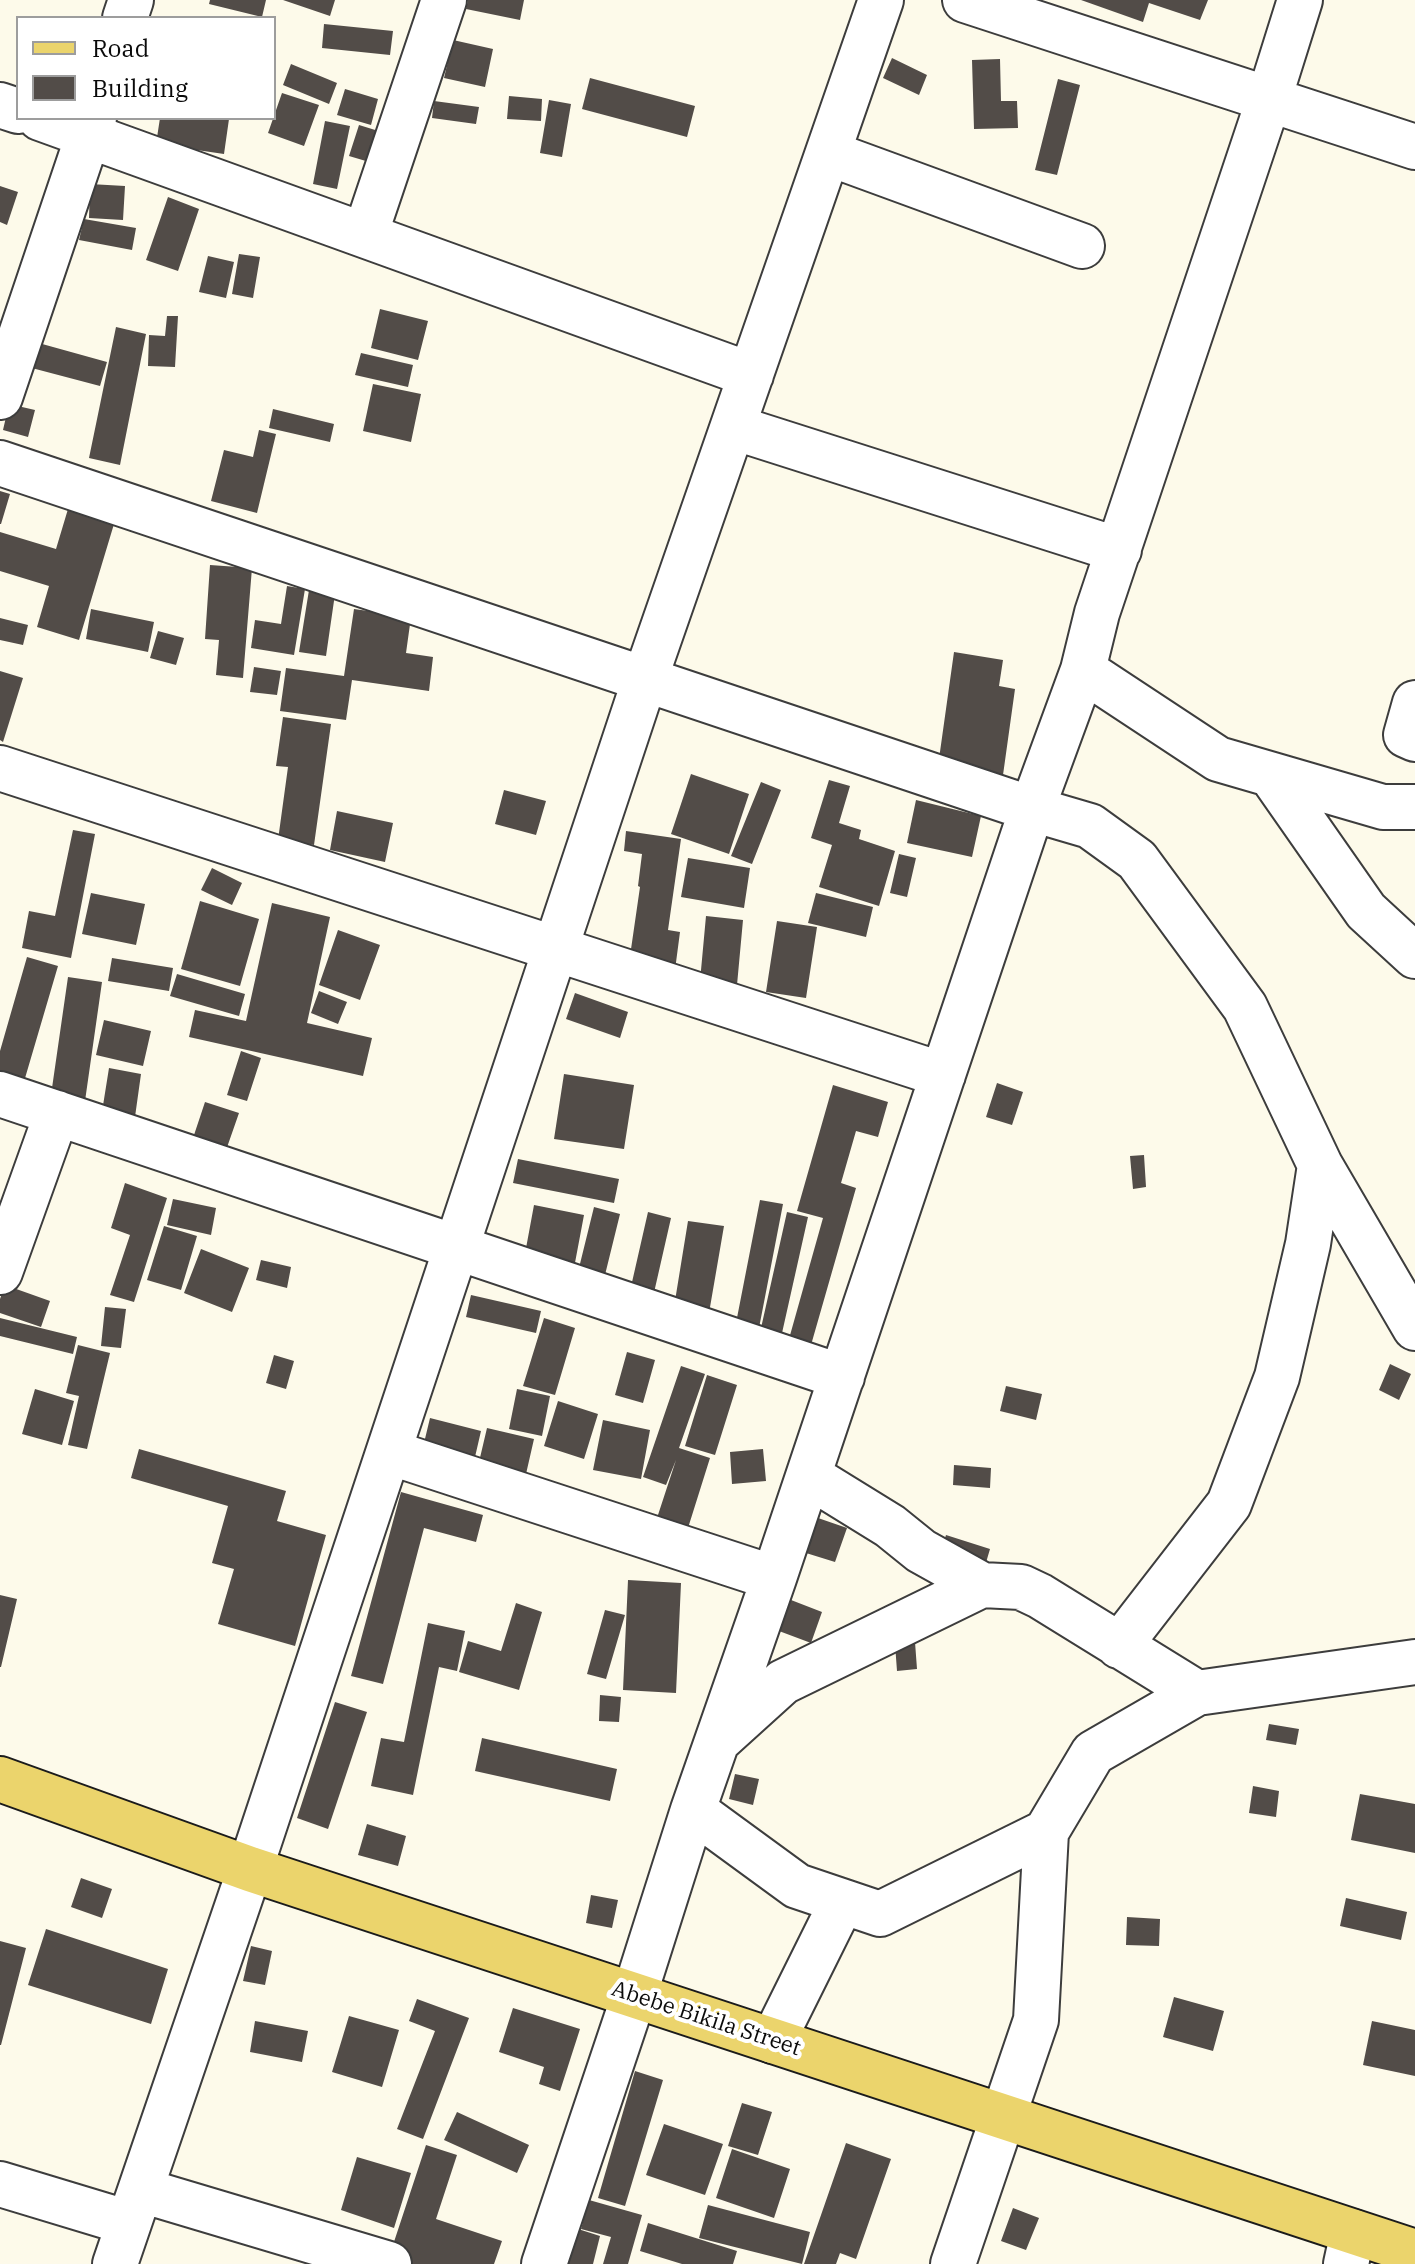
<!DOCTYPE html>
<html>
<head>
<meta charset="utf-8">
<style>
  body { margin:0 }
  #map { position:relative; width:1415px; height:2264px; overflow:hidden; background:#fdfaea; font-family:"IBM Plex Serif",serif }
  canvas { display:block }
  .legend { position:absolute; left:16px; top:16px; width:260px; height:104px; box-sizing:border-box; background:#fff; border:2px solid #9d9d9d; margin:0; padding:10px 14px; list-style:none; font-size:24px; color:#0a0a0a }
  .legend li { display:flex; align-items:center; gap:16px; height:40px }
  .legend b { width:40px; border:2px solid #9d9d9d }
</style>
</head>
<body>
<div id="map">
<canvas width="1415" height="2264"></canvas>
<ul class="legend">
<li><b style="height:10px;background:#ebd46c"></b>Road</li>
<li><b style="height:22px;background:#524c48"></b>Building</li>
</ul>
</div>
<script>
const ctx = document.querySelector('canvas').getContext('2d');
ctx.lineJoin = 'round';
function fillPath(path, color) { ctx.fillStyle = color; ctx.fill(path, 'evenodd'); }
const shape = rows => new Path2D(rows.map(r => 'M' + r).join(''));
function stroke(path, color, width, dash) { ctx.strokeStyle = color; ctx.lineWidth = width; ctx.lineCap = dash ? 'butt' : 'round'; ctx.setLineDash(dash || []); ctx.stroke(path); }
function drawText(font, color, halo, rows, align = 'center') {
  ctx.font = font + ' "IBM Plex Serif",serif'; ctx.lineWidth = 8; ctx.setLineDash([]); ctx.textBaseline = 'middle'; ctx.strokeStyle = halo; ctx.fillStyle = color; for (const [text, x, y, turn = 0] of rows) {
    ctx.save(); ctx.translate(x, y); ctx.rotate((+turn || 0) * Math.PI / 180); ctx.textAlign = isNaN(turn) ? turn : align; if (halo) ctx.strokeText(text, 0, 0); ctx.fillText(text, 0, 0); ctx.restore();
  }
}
const building = shape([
  [210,0,266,0,262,17,209,4],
  [283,0,335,0,330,16],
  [468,0,524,0,520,20,466,9],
  [1081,0,1208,0,1200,20,1149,3,1143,22],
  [324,24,393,31,390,55,322,48],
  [453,40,493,49,485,87,444,78],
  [892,58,927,75,919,95,883,78],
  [1000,59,1001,101,1017,101,1018,128,974,129,972,60],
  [291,64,337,83,329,104,283,85],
  [590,78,695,106,687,137,582,109],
  [1058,79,1080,85,1057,175,1035,170],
  [345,89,378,99,371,125,337,115],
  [282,93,319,105,304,146,268,133],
  [509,96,542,99,541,121,507,119],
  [549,100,571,104,562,157,540,153],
  [434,101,479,107,476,124,432,118],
  [160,118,229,119,224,154,156,144],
  [325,121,350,126,337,189,313,184],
  [359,125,385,133,376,164,349,156],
  [90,184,125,186,123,220,89,218],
  [0,186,18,192,7,225,0,222],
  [168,197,199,209,178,271,146,260],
  [84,219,136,228,132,250,79,240],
  [239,254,260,257,253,298,232,294],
  [208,256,234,262,226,298,199,292],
  [380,309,428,321,418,360,371,348],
  [167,316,178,316,175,367,148,366,149,335,165,336],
  [116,327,146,334,120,465,89,458],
  [35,342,107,362,100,386,28,367],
  [361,353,413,365,408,387,355,375],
  [373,384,421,394,411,442,363,431],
  [9,404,35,410,28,437,3,430],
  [273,409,334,424,330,442,269,428],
  [259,430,276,434,257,513,211,501,224,450,253,457],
  [0,491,10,494,1,524,0,524],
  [68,509,114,524,79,640,37,627,49,586,0,571,0,532,56,549],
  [210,565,252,568,243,678,216,675,219,640,205,639],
  [287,586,305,589,294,655,251,648,255,620,281,624],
  [309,590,335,594,326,656,299,652],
  [91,609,154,622,148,652,86,639],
  [354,609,411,617,406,653,433,657,429,691,352,680,346,720,280,711,286,668,344,676],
  [0,618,28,625,23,645,0,640],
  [158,631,184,638,176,665,150,658],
  [954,652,1003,660,999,686,1015,689,1003,775,938,766],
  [254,667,281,671,277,695,250,692],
  [0,671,23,678,3,742,0,740],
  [283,717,331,724,314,845,278,840,288,767,276,766],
  [691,774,749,794,729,854,671,834],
  [829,780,850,786,839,823,861,830,859,839,895,851,879,906,819,887,832,845,811,838],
  [761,782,781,790,752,864,731,856],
  [504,790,546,801,536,835,495,824],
  [916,800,981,816,972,857,907,843],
  [337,811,393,823,385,862,330,850],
  [73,830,95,834,71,958,22,948,29,911,55,916],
  [626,831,681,839,668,930,680,932,675,970,629,963,640,887,638,886,642,854,624,851],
  [899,854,916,858,907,897,890,893],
  [688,858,750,868,744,908,681,897],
  [212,868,242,883,232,905,201,890],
  [91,893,145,904,136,945,82,934],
  [816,893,873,907,866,937,808,923],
  [200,901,259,919,240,986,181,969],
  [272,903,330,917,307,1023,372,1038,363,1076,189,1037,195,1010,246,1021],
  [706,916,743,920,737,985,700,981],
  [777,921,817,927,806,998,766,992],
  [338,930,380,945,360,1000,319,985],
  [27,957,58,966,23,1085,0,1078,0,1051],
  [112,958,173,968,169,991,108,981],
  [177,974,245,994,239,1016,170,996],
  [68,977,102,982,85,1101,51,1095],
  [319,991,347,1002,338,1024,311,1013],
  [575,993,628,1012,620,1038,566,1019],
  [104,1020,151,1031,143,1066,96,1055],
  [241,1051,261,1058,247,1101,227,1095],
  [109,1068,141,1074,134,1124,101,1118],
  [564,1074,634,1085,624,1149,554,1139],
  [997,1083,1023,1092,1012,1125,986,1117],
  [833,1085,888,1102,878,1137,856,1131,841,1183,856,1188,809,1352,787,1346,823,1218,797,1211],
  [205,1102,239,1113,224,1156,191,1144],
  [1144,1155,1146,1187,1133,1189,1130,1156],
  [518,1159,619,1179,614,1203,513,1183],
  [125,1183,167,1198,134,1302,110,1295,130,1235,111,1228],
  [173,1199,216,1208,211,1235,167,1225],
  [760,1200,783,1204,759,1328,736,1323],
  [534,1205,584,1215,574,1268,524,1259],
  [594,1207,620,1214,603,1283,577,1276],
  [648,1212,671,1218,653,1297,630,1291],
  [787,1212,808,1217,780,1342,759,1337],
  [688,1221,724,1226,709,1313,674,1307],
  [164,1226,197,1236,181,1290,147,1280],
  [201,1249,249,1268,232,1312,184,1293],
  [261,1260,291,1267,287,1288,256,1280],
  [5,1285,50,1301,41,1327,0,1313,0,1299],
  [471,1295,541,1311,536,1333,466,1317],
  [105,1307,126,1309,121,1348,101,1346],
  [0,1318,77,1337,73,1354,0,1336],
  [544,1318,575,1328,555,1395,523,1386],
  [78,1345,110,1353,87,1449,68,1445,79,1396,66,1393],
  [627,1352,655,1360,643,1403,615,1395],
  [274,1355,294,1361,286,1389,266,1383],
  [1390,1364,1411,1374,1399,1400,1379,1390],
  [681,1366,705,1374,679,1448,710,1458,688,1528,657,1518,676,1460,666,1485,643,1477],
  [707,1375,737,1385,715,1455,685,1446],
  [1006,1386,1042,1394,1036,1420,1000,1411],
  [35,1389,74,1401,62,1445,22,1434],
  [517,1389,550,1396,542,1436,509,1429],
  [558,1401,598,1414,584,1459,544,1446],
  [430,1418,481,1431,475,1457,424,1443],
  [603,1420,650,1430,641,1479,593,1470],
  [487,1428,534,1439,526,1474,479,1462],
  [139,1449,286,1491,277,1521,326,1535,295,1646,218,1624,234,1569,212,1563,228,1506,131,1478],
  [763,1449,766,1481,732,1484,730,1452],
  [954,1465,991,1468,990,1488,953,1485],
  [401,1492,483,1515,476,1542,424,1528,383,1684,351,1676],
  [818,1518,847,1528,835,1562,806,1553],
  [946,1535,990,1549,980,1583,935,1569],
  [628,1580,681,1583,676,1693,623,1690],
  [0,1595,17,1599,1,1667,0,1667],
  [791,1600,822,1612,811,1643,779,1631],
  [516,1603,542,1612,519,1690,459,1672,468,1641,501,1651],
  [605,1610,625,1615,606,1679,587,1674],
  [428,1623,465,1631,457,1671,439,1667,413,1795,371,1786,381,1738,404,1742],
  [915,1642,917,1669,897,1671,895,1644],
  [600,1695,621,1697,619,1722,599,1721],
  [335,1702,367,1712,328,1829,297,1818],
  [1269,1724,1299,1729,1296,1745,1266,1740],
  [482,1738,617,1769,610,1801,475,1771],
  [735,1774,759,1779,753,1805,729,1799],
  [1253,1786,1279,1791,1276,1817,1249,1813],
  [1360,1794,1415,1804,1415,1853,1351,1840],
  [367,1824,406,1836,398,1866,358,1855],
  [81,1878,112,1889,102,1918,71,1907],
  [591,1895,618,1900,612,1928,586,1923],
  [1346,1898,1407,1912,1401,1940,1340,1926],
  [1127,1917,1160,1919,1159,1946,1126,1945],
  [46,1929,168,1969,151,2024,28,1985],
  [0,1941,26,1948,1,2045,0,2045],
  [251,1946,272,1951,265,1985,243,1981],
  [1174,1997,1224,2011,1213,2051,1163,2037],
  [417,1999,469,2018,423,2139,397,2129,435,2031,409,2021],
  [513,2008,580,2029,560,2091,539,2084,544,2067,499,2052],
  [349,2016,399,2030,382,2087,332,2072],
  [255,2021,308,2031,302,2062,250,2052],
  [1372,2021,1415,2030,1415,2076,1363,2065],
  [635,2071,663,2080,625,2206,598,2198],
  [742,2103,772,2112,758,2155,728,2146],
  [457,2112,529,2145,517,2173,444,2140],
  [664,2124,723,2144,705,2195,646,2175],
  [846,2143,891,2159,856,2259,840,2253,836,2264,804,2264],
  [426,2145,457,2155,436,2219,502,2241,494,2264,410,2264,389,2257],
  [732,2149,790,2169,774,2218,716,2198],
  [357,2157,411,2173,394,2228,341,2210],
  [589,2200,642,2215,628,2264,603,2264,611,2237,581,2229],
  [708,2205,810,2232,802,2264,699,2238],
  [1013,2208,1039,2218,1026,2250,1001,2241],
  [648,2223,737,2251,733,2264,682,2264,640,2251],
  [575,2228,600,2236,593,2264,566,2264]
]);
const minor = shape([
  [965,0,1415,147],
  [125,18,131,0],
  [0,105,18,111],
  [40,118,751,375],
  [828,153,1082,246],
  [365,235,444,0],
  [0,397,94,118],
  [733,427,1119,550],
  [0,463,1032,809,1090,826,1137,860,1245,1007,1320,1165,1415,1328],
  [1083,670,1218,759,1383,807,1415,807],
  [1415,703,1406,735,1415,739],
  [0,768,943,1075],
  [1271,775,1366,911,1415,956],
  [0,1094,842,1377],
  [0,1272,57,1113],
  [389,1452,774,1578],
  [809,1476,890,1526,921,1551,982,1585,1021,1587,1040,1596,1197,1693],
  [1119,1646,1229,1504,1277,1377,1308,1244,1320,1165],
  [720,1739,783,1682,982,1585],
  [693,1810,797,1886,880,1914,1046,1832,1093,1753,1197,1693,1415,1662],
  [773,2041,842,1902],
  [0,2184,129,2223],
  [141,2190,389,2264],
  [115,2264,250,1869,645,679,881,0],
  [544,2264,634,1996,693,1810,774,1578,1032,809,1083,670,1097,613,1269,99,1300,0],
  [953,2264,1036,2020,1046,1832],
  [1346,2264,1353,2232]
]);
const major = shape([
  [0,1779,250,1869,1415,2252]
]);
const streetNames = [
  ["Abebe Bikila Street",706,2019,18]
];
fillPath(building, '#524c48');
stroke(minor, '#3d3d3d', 48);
stroke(major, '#1b1b1b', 48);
stroke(minor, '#fff', 44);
stroke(major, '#ebd46c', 44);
drawText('22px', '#0a0a0a', '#fff', streetNames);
</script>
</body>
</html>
